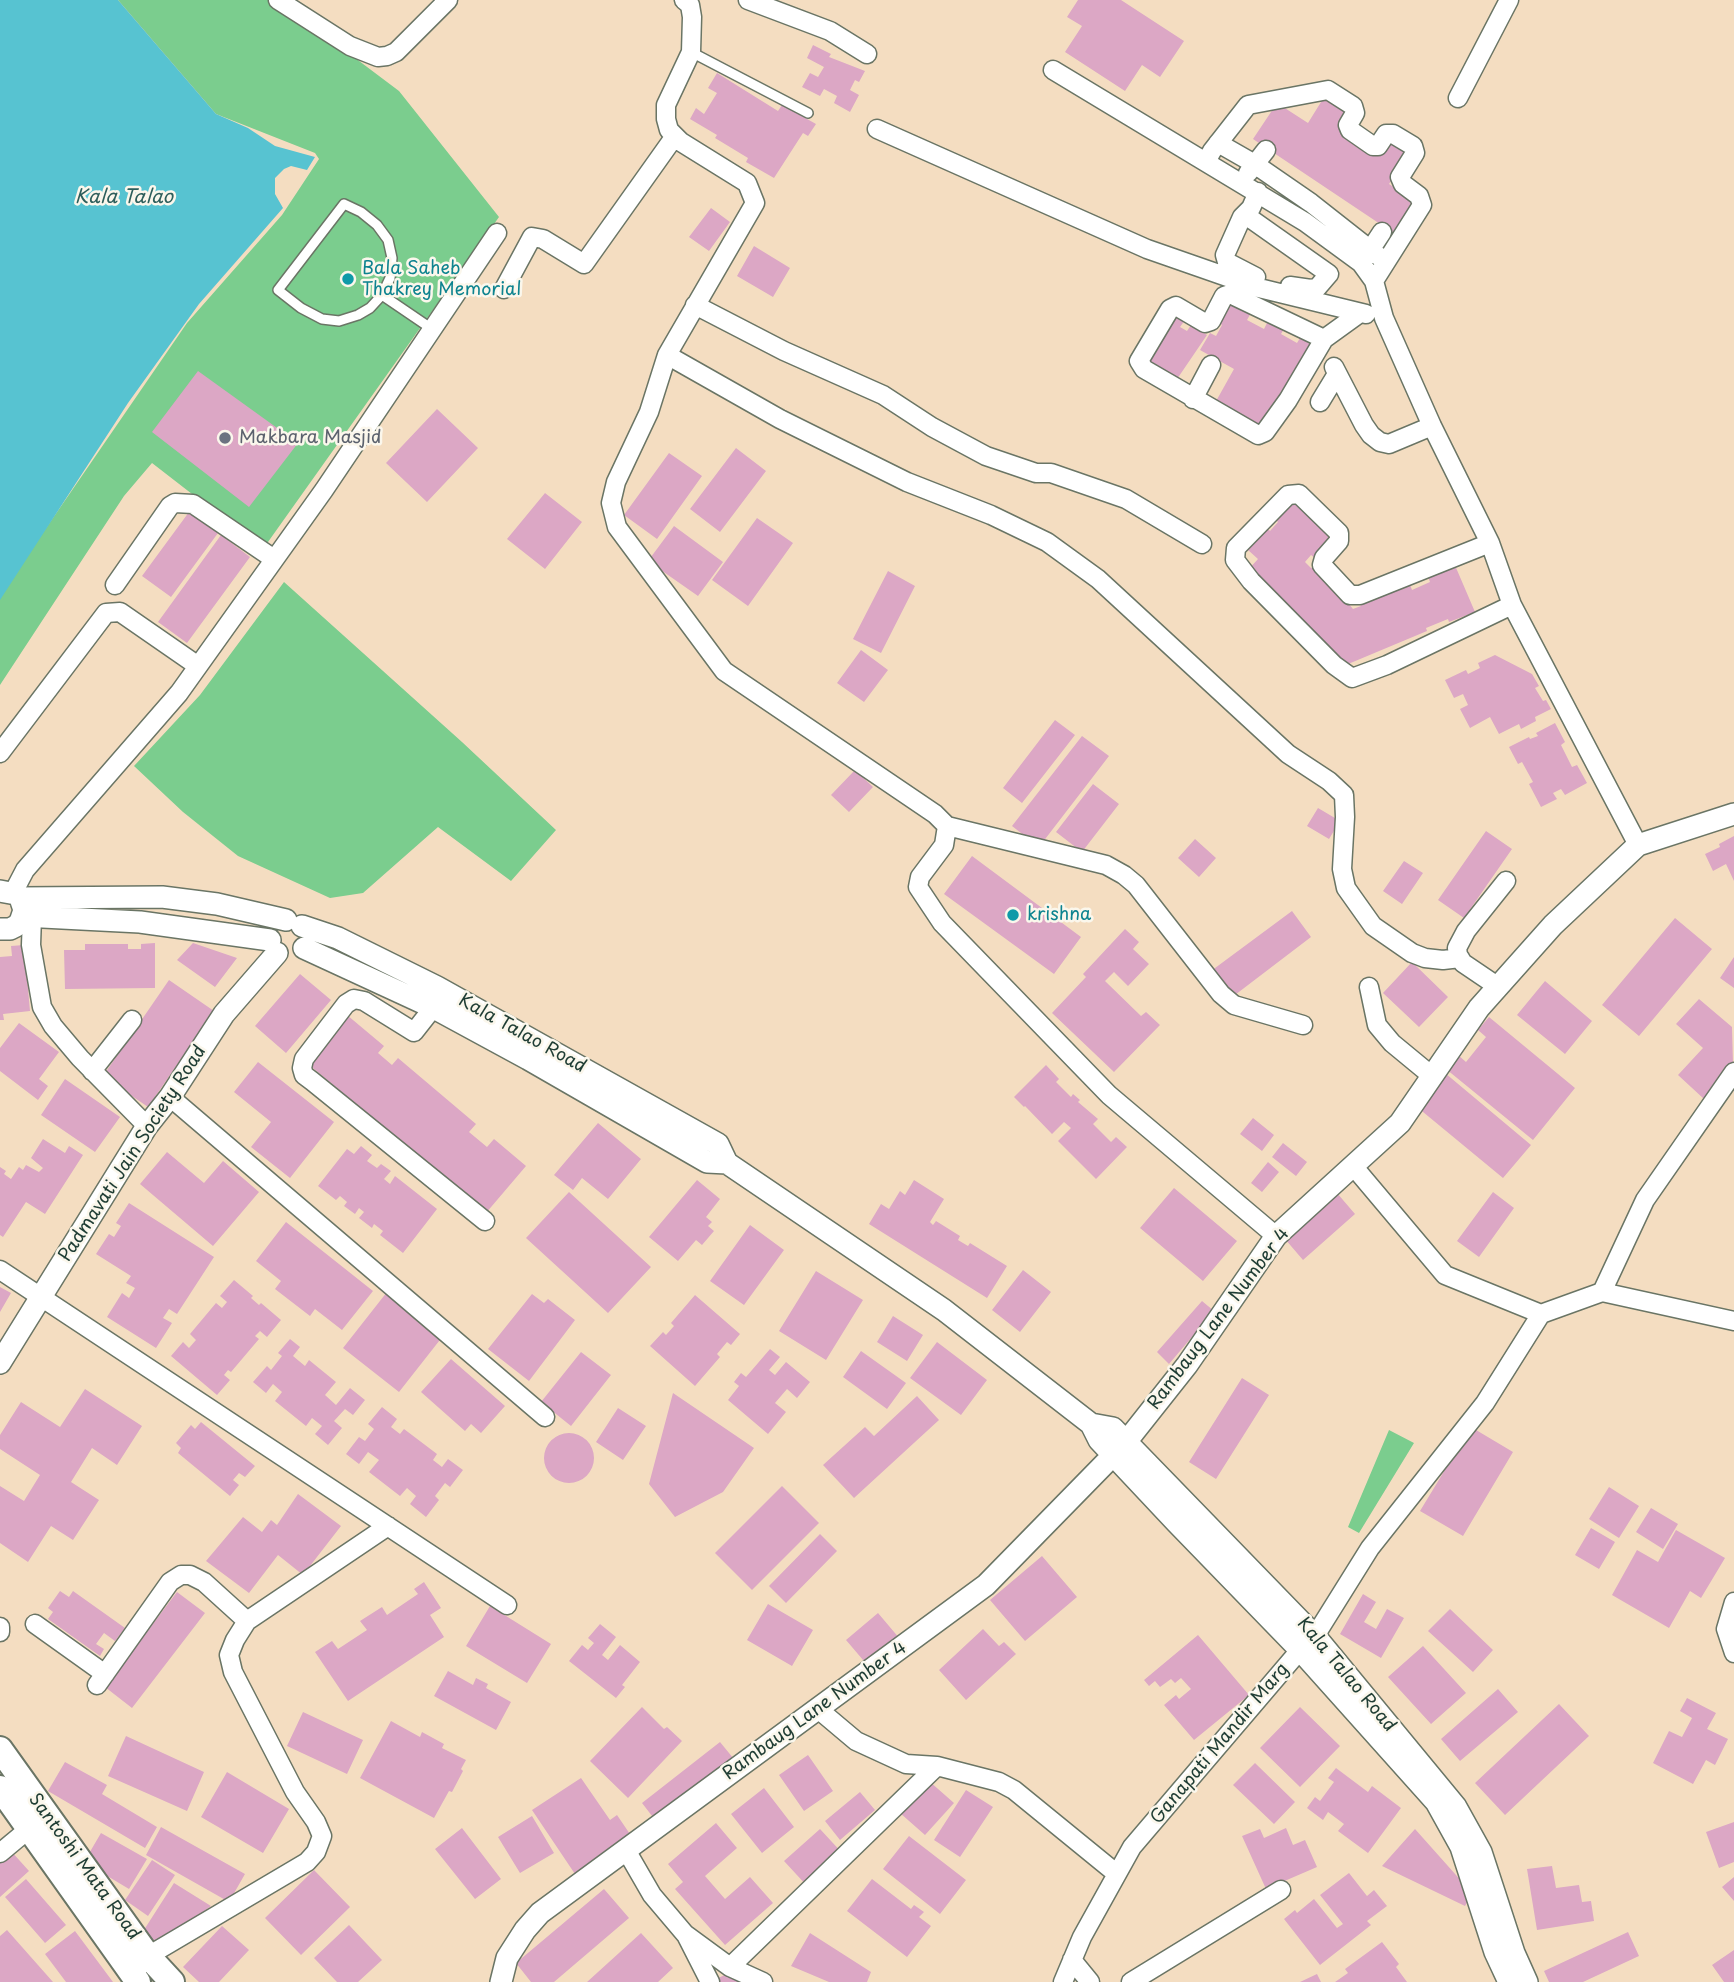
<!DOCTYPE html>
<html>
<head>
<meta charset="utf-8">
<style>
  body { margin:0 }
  canvas { display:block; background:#f4ddc1 }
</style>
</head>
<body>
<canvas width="1734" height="1982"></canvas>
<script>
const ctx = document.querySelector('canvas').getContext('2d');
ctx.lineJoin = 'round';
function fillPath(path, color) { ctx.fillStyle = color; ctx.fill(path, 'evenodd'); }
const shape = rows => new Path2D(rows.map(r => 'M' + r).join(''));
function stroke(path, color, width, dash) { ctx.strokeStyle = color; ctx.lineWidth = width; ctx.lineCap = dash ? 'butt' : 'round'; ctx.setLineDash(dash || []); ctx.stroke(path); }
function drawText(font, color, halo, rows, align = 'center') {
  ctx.font = font + ' "Playpen Sans",sans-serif'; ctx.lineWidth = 5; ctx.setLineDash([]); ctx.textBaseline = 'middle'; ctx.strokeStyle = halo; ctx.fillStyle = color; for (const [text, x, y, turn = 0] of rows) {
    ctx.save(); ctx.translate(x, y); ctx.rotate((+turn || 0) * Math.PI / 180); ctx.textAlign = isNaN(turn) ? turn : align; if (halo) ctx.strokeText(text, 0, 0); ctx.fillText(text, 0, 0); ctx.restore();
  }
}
const green = shape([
  [118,0,278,0,399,91,499,217,263,549,152,463,124,496,0,685,0,595,187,323,282,215,319,159,315,153,216,114],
  [284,582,462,742,556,830,511,881,438,827,363,893,330,898,238,856,183,812,134,766,200,695],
  [1389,1430,1414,1443,1359,1533,1348,1527]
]);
const water = shape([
  [0,0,118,0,216,114,248,128,275,146,315,157,307,170,291,166,284,169,275,178,275,194,283,208,199,304,128,403,0,600]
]);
const building = shape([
  [1078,0,1121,0,1184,41,1160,77,1142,65,1125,91,1065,52,1082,26,1067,17],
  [813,45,831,54,829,57,865,71,859,82,855,80,850,90,859,95,850,112,834,103,837,96,824,89,820,96,802,87,810,73,818,77,824,67,807,58],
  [717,73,778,111,782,105,816,124,808,136,803,133,774,178,746,162,748,158,715,138,717,135,690,119,696,108,704,114,717,93,708,88],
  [1326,94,1350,110,1338,128,1378,156,1391,137,1411,151,1389,184,1417,202,1395,234,1253,139,1277,103,1308,123],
  [711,208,730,222,709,251,689,237],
  [754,246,790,268,773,297,737,276],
  [1229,299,1252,311,1247,320,1264,329,1268,321,1284,329,1281,334,1297,343,1300,338,1310,344,1294,374,1288,396,1281,392,1262,429,1215,403,1234,369,1200,350,1210,333,1216,336,1222,325,1216,321],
  [1175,315,1185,320,1180,327,1187,331,1191,325,1207,335,1173,385,1145,365],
  [198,371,298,443,249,507,152,432],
  [437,409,478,448,427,502,386,463],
  [736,448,766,471,720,532,690,509],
  [669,453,702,476,657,539,624,515],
  [545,493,582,522,545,569,507,539],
  [1294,500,1334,538,1315,558,1311,555,1305,562,1311,568,1314,566,1350,602,1348,603,1353,609,1361,606,1359,602,1409,582,1412,590,1430,582,1427,574,1454,563,1475,612,1449,622,1448,619,1426,628,1427,631,1341,667,1247,571,1258,559,1248,550,1268,529,1270,531,1278,522,1276,520],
  [189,512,218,533,171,597,142,576],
  [757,518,793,543,748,606,712,580],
  [674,526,723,562,698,596,648,561],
  [221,535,250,557,187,643,158,622],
  [888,571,915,586,881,653,853,639],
  [861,650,888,670,864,702,837,683],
  [1495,655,1532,674,1539,686,1535,688,1543,701,1546,700,1551,709,1535,717,1536,721,1521,729,1519,724,1499,734,1490,717,1470,728,1460,709,1468,705,1463,694,1454,698,1445,680,1466,670,1468,674,1480,668,1478,663],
  [1055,720,1075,735,1022,803,1003,788],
  [1555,723,1565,742,1561,745,1572,767,1577,765,1587,783,1565,795,1561,789,1553,793,1557,799,1541,807,1529,784,1533,782,1522,762,1518,764,1509,747,1529,737,1530,739,1538,736,1536,733],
  [1082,736,1109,756,1039,847,1012,826],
  [855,770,873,787,849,812,831,795],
  [1093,784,1119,804,1082,852,1056,832],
  [1318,808,1340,821,1329,839,1307,826],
  [1486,831,1512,849,1464,918,1438,900],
  [1734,836,1734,881,1726,864,1713,871,1705,854,1720,847,1719,844],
  [1195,839,1216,858,1199,877,1178,858],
  [972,856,1081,937,1054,974,944,894],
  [1404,861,1423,873,1402,904,1383,891],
  [1292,911,1311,937,1231,998,1211,971],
  [1675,918,1712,949,1639,1036,1602,1005],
  [1125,929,1139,942,1133,949,1149,964,1128,986,1114,972,1105,981,1141,1016,1146,1012,1160,1025,1114,1072,1052,1013,1086,977,1083,974],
  [155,943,155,988,65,989,64,950,85,950,85,944,128,944,128,949,141,949,141,944],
  [193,943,237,958,215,987,177,960],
  [24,945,30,1011,3,1014,4,1020,0,1020,0,957,12,956,11,946],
  [1734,957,1734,988,1720,978],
  [1412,962,1448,997,1419,1027,1383,993],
  [300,974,331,1000,286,1053,255,1026],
  [169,980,214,1011,148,1107,103,1076],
  [1545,981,1592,1021,1565,1054,1517,1015],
  [1699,999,1732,1027,1733,1065,1704,1099,1678,1075,1703,1048,1676,1024],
  [347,1015,384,1046,378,1053,392,1065,398,1058,476,1124,469,1132,487,1147,494,1139,526,1166,486,1213,307,1063],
  [1489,1017,1575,1088,1533,1140,1446,1069,1458,1055,1466,1062,1486,1037,1478,1030],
  [19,1023,59,1052,39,1079,48,1086,38,1100,0,1071,0,1048],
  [258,1062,334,1122,290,1178,251,1147,271,1122,234,1092],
  [1046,1065,1059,1079,1056,1082,1071,1097,1073,1094,1080,1100,1078,1102,1098,1119,1093,1124,1111,1142,1116,1137,1127,1147,1096,1179,1058,1141,1071,1128,1064,1122,1052,1134,1025,1106,1024,1107,1014,1097],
  [1445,1073,1531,1145,1503,1178,1417,1107],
  [65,1079,120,1117,95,1152,41,1115],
  [1253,1118,1274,1135,1262,1151,1240,1134],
  [598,1123,641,1159,608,1199,582,1178,573,1190,554,1175],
  [43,1139,65,1153,69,1146,83,1155,45,1214,26,1202,3,1237,0,1235,0,1167,6,1171,4,1174,11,1179,19,1167,23,1170,26,1165,39,1172,43,1168,31,1158],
  [1283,1143,1307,1162,1296,1176,1272,1157],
  [361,1146,372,1155,367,1161,377,1168,381,1164,391,1171,384,1179,390,1184,395,1176,437,1209,403,1253,380,1235,383,1231,374,1224,372,1228,359,1218,364,1212,359,1208,355,1214,344,1206,347,1202,340,1196,336,1200,318,1186,347,1149,354,1154],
  [167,1152,204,1183,223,1161,259,1192,213,1246,140,1184],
  [1268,1162,1279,1172,1262,1192,1251,1183],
  [697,1180,720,1199,706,1217,712,1222,708,1226,714,1231,702,1245,696,1240,678,1261,649,1237],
  [914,1180,944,1199,930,1222,933,1225,936,1221,960,1236,958,1240,968,1246,970,1243,1007,1266,987,1298,869,1224,881,1204,889,1209,900,1191,905,1195],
  [1174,1188,1237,1241,1203,1281,1140,1228],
  [569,1192,651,1267,608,1313,526,1238],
  [1493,1192,1514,1208,1479,1257,1457,1241],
  [1337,1193,1355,1214,1303,1260,1285,1239],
  [129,1203,214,1257,177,1314,169,1309,163,1318,172,1323,156,1348,107,1317,122,1293,129,1298,135,1288,126,1283,131,1276,96,1254,109,1234,114,1237,121,1226,116,1223],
  [286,1222,373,1291,342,1330,315,1309,310,1316,275,1289,281,1281,256,1261],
  [750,1225,784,1250,744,1305,710,1281],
  [1023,1270,1051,1292,1020,1332,992,1310],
  [816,1271,863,1300,826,1360,779,1331],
  [234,1280,253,1296,251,1298,259,1305,261,1303,281,1320,267,1337,260,1331,255,1336,259,1339,231,1372,228,1370,224,1375,230,1380,217,1395,171,1356,183,1342,189,1348,196,1340,190,1334,216,1303,222,1308,227,1302,220,1296],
  [0,1287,11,1293,0,1312],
  [387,1292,443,1336,399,1392,343,1348],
  [532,1294,544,1303,548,1299,575,1320,529,1381,488,1349],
  [695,1295,740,1334,731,1345,727,1342,717,1354,720,1357,695,1386,650,1346,663,1332,666,1335,674,1326,671,1323],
  [1202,1301,1214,1311,1169,1364,1157,1352],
  [893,1316,923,1335,907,1361,877,1342],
  [290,1339,300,1347,293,1356,305,1366,309,1360,336,1382,325,1395,336,1405,350,1388,365,1400,353,1415,345,1409,334,1421,342,1428,328,1445,315,1434,322,1426,312,1418,306,1426,275,1401,282,1392,273,1384,266,1393,253,1382,267,1366,271,1370,282,1356,278,1353],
  [937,1342,987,1380,961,1415,910,1378],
  [770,1349,780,1357,769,1370,775,1375,786,1362,810,1382,797,1398,787,1389,775,1403,786,1412,768,1434,728,1400,739,1386,734,1382,741,1373,746,1377],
  [861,1351,906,1383,887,1409,843,1377],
  [581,1352,611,1375,571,1426,541,1402],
  [451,1359,505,1406,481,1433,471,1424,465,1431,421,1392],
  [1242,1378,1269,1395,1216,1479,1189,1462],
  [85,1389,142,1426,117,1465,92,1448,71,1482,99,1500,73,1540,51,1526,28,1562,0,1543,0,1486,24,1501,40,1475,0,1449,0,1435,21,1402,60,1427],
  [673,1393,754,1448,723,1492,675,1517,649,1484],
  [917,1396,939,1420,854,1498,823,1465,865,1427,874,1436],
  [382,1407,397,1419,391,1427,400,1434,404,1429,437,1454,433,1460,442,1467,448,1459,463,1470,450,1487,445,1483,435,1496,439,1500,426,1517,410,1504,416,1496,407,1488,400,1496,369,1472,379,1460,368,1452,359,1464,346,1454,359,1437,365,1441,374,1429,368,1424],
  [618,1408,646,1426,623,1460,596,1442],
  [201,1422,255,1466,245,1477,239,1473,233,1480,239,1485,230,1496,178,1453,181,1448,176,1443,191,1425,195,1429],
  [1471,1427,1513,1452,1463,1536,1420,1511],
  '544 1458a25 25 0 1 1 50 0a25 25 0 1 1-50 0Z',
  [782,1486,819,1523,752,1590,715,1553],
  [1609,1487,1639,1506,1619,1538,1589,1519],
  [298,1494,341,1526,303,1575,278,1555,249,1593,206,1561,243,1517,262,1532,271,1520,277,1525],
  [1651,1508,1678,1524,1663,1549,1636,1532],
  [1591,1528,1615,1542,1599,1569,1575,1555],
  [1676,1530,1725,1558,1701,1598,1690,1591,1669,1628,1612,1595,1637,1550,1658,1562],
  [820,1534,837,1551,786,1603,769,1586],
  [1042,1556,1077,1597,1025,1641,990,1600],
  [424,1582,441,1608,430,1615,444,1637,348,1701,315,1652,332,1641,338,1649,367,1630,360,1621,382,1607,387,1615,418,1594,414,1589],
  [60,1591,69,1597,73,1591,125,1628,115,1641,104,1633,96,1644,104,1649,100,1656,48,1619,53,1612,48,1608],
  [177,1592,205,1613,132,1708,105,1687],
  [1363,1594,1376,1602,1364,1622,1376,1629,1387,1609,1404,1618,1381,1658,1340,1634],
  [768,1604,813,1630,792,1666,747,1640],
  [490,1606,551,1644,527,1683,466,1646],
  [1450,1609,1493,1650,1473,1672,1428,1631],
  [878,1613,900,1639,869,1667,846,1640],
  [600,1624,616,1637,602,1655,608,1660,620,1645,640,1662,622,1685,625,1687,616,1698,569,1661,582,1645,588,1650,594,1643,588,1638],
  [983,1629,999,1646,1004,1642,1016,1654,966,1700,939,1670],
  [1198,1635,1249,1695,1194,1740,1164,1705,1176,1695,1179,1699,1191,1689,1181,1678,1175,1683,1171,1679,1160,1687,1155,1681,1149,1686,1144,1680],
  [1423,1646,1466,1693,1431,1724,1388,1677],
  [448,1671,473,1685,476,1678,488,1684,486,1688,511,1702,496,1730,434,1696],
  [1498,1689,1518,1712,1460,1761,1441,1739],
  [1687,1698,1716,1713,1707,1729,1728,1739,1715,1765,1706,1760,1693,1784,1653,1763,1669,1731,1682,1737,1692,1718,1680,1711],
  [1559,1704,1589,1736,1505,1815,1475,1783],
  [642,1707,664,1729,667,1727,682,1741,628,1798,590,1761],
  [1300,1707,1340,1746,1300,1787,1260,1748],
  [303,1712,363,1740,347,1774,287,1746],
  [391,1721,420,1737,422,1732,444,1744,442,1748,466,1760,461,1769,463,1771,452,1792,449,1791,434,1818,360,1778],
  [126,1736,204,1772,187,1811,108,1776],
  [720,1742,738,1764,659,1825,642,1803],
  [808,1755,833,1791,804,1811,779,1775],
  [65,1762,107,1785,102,1794,157,1827,145,1848,48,1791],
  [1255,1763,1295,1802,1274,1824,1233,1785],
  [1336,1768,1368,1792,1372,1786,1401,1808,1368,1853,1338,1831,1344,1824,1328,1812,1323,1820,1307,1808,1315,1797,1320,1801,1334,1782,1328,1778],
  [227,1772,289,1809,263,1853,201,1817],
  [581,1778,610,1820,617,1815,634,1840,577,1877,532,1810],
  [929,1781,954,1803,925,1835,900,1813],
  [764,1788,794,1827,762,1853,731,1814],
  [966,1790,993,1807,960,1857,934,1840],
  [860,1792,875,1810,840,1840,825,1821],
  [532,1816,554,1853,520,1873,498,1837],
  [1734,1822,1734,1862,1719,1868,1706,1832],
  [716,1823,737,1848,705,1876,725,1899,750,1877,773,1903,725,1945,675,1889,683,1882,668,1864],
  [161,1827,245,1874,229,1902,146,1855],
  [462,1828,501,1879,475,1899,435,1849],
  [1286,1828,1293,1845,1305,1840,1317,1867,1266,1889,1242,1836,1260,1829,1264,1838],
  [820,1829,844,1855,808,1887,784,1861],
  [1415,1829,1472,1893,1465,1906,1382,1866],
  [101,1833,147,1859,129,1889,84,1862],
  [909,1836,966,1880,940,1914,883,1869],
  [11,1851,29,1871,0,1897,0,1861],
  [152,1860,175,1875,148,1916,125,1900],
  [1552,1866,1556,1888,1579,1885,1582,1902,1591,1901,1594,1921,1537,1930,1527,1869],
  [314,1870,350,1907,301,1955,265,1918],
  [1349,1873,1367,1896,1374,1890,1387,1906,1367,1921,1371,1925,1320,1965,1284,1919,1295,1910,1297,1913,1314,1899,1337,1928,1343,1924,1320,1895],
  [1734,1877,1734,1901,1722,1887],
  [26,1879,66,1925,45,1943,5,1897],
  [872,1879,911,1909,914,1905,924,1912,919,1917,931,1926,907,1957,847,1911],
  [174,1883,211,1906,159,1945,142,1933],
  [604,1889,629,1918,554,1982,531,1982,516,1963],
  [349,1925,382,1960,358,1982,337,1982,314,1958],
  [222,1926,249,1950,219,1982,199,1982,183,1967],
  [7,1930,53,1982,0,1982,0,1936],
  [75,1931,113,1982,66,1982,45,1954],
  [1628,1932,1639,1956,1583,1982,1549,1982,1544,1971],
  [641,1933,673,1968,658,1982,587,1982],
  [810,1933,871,1972,867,1982,829,1982,791,1966],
  [1382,1942,1399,1964,1396,1967,1407,1982,1335,1982,1348,1973,1345,1969],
  [1734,1950,1734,1982,1724,1982,1712,1965],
  [731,1972,748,1982,715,1982,714,1980],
  [1317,1974,1321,1982,1300,1982]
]);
const service = shape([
  [691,52,808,113],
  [344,204,361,212,377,225,388,240,392,258,390,278,382,295,370,308,358,315,339,321,322,319,301,308,278,290,344,204],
  [382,295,432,329]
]);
const minor = shape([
  [278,0,350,46,378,57,387,56,396,52,448,0],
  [684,0,690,5,692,17,691,52,666,105,666,119,669,130,681,142,747,183,755,203,667,355,649,412,616,482,611,503,617,527,724,671,935,814,947,826,944,845,920,877,918,887,942,923,1109,1095,1276,1236],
  [748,0,830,31,867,54],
  [1053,70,1305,222,1361,263,1374,281,1384,318,1432,426,1490,543,1512,605,1638,845],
  [1458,98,1509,0],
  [877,129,1147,249,1259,288,1366,314],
  [1218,143,1253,163,1311,203,1386,262],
  [1206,162,1212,151,1248,105,1328,90,1353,106,1355,113,1348,125,1350,130,1373,146,1378,146,1386,134,1393,134,1413,146,1415,153,1400,177,1403,184,1419,196,1422,205,1374,281],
  [1248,173,1266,150],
  [1242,217,1251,219,1329,274,1317,288,1311,289,1290,286],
  [1365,258,1382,232],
  [1256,277,1227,262,1225,255,1242,217,1251,208,1258,192],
  [504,289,532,237,543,239,584,264,675,136],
  [695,305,784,351,883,395,932,427,986,456,1036,473,1051,473,1126,499,1202,544],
  [1324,339,1230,294,1224,296,1211,321,1205,323,1176,306,1170,309,1139,361,1144,369,1258,435,1265,432,1288,400,1324,339,1360,313],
  [667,355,780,419,907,482,991,515,1047,542,1098,579,1288,754,1329,781,1344,795,1345,817,1342,869,1346,888,1373,926,1412,953,1425,958,1443,960,1460,958],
  [1334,367,1364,425,1371,435,1380,442,1389,444,1432,426],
  [1193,399,1211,365],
  [1320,402,1337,374],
  [1490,543,1360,595,1350,595,1322,565,1324,558,1339,541,1339,533,1299,494,1288,495,1236,548,1235,560,1251,581,1334,665,1352,678,1387,665,1512,605],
  [115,585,170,506,175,503,193,504,274,559],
  [0,753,106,613,120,612,198,666],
  [947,826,1106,865,1124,875,1136,885,1221,994,1234,1005,1303,1025],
  [13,893,25,870,179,693,324,490,497,233],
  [32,917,31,945,42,1007,53,1026,80,1058,147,1126],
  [1497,986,1463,963,1458,955,1457,948,1466,931,1506,881],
  [1369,987,1377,1025,1392,1043,1432,1076],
  [440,999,414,1032,364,1001,354,999,346,1004,304,1059,302,1068,304,1075,312,1081,485,1221],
  [92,1071,132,1020],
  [170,1097,545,1417],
  [1354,1167,1445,1275,1541,1314,1602,1292,1734,1321],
  [0,1270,507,1605],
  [1602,1292,1645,1200,1734,1072],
  [1734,1602,1726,1629,1734,1653],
  [35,1624,105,1674],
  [0,1627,0,1632],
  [97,1685,170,1582,181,1575,190,1575,204,1582,247,1621],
  [818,1709,856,1741,906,1764,937,1766,999,1782,1014,1790,1117,1874],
  [626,1850,652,1895,685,1934,730,1967,763,1982],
  [0,1853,36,1823],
  [687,1937,710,1982],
  [1072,1960,1090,1982],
  [141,1965,148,1956,307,1862,316,1852,322,1836,316,1822,295,1792,233,1672,229,1655,235,1640,247,1621,388,1526],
  [730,1967,937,1766],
  [1063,1982,1082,1937,1132,1847,1300,1650,1315,1636,1370,1548,1485,1403,1541,1314],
  [1131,1982,1281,1890]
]);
const tertiary = shape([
  [0,891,16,894,20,898,24,910,20,922,16,926,10,929,0,929],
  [20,898,162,897,217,904,286,920],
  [23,916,140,922,270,940],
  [302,926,338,938,437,987,718,1144,727,1163,944,1310,1091,1424,1113,1428,1315,1636,1456,1807,1481,1852,1514,1953,1527,1982],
  [304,948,434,1008,528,1059,707,1162,727,1163],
  [0,1363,147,1126,170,1097,224,1014,277,953],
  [1091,1424,1099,1440,1176,1522,1300,1650,1436,1802,1461,1847,1495,1952,1509,1982],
  [501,1982,507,1958,525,1930,540,1913,986,1585,1126,1442,1187,1365,1276,1236,1400,1123,1479,1008,1553,925,1638,845,1734,814]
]);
const secondary = shape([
  [0,1749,148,1956,172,1982],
  [0,1788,138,1982]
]);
const markers = [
  [348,279,7,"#0f9aa8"],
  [225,438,7,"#6b7280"],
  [1013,915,7,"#0f9aa8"]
];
const cultureNames = [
  ["Bala Saheb",362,269],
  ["Thakrey Memorial",362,290],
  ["krishna",1027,915]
];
const worshipNames = [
  ["Makbara Masjid",239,438]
];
const streetNames = [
  ["Kala Talao Road",522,1034,29],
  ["Padmavati Jain Society Road",133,1154,-57],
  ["Rambaug Lane Number 4",1219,1319,-53],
  ["Kala Talao Road",1346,1675,50],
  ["Rambaug Lane Number 4",815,1711,-36],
  ["Ganapati Mandir Marg",1220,1744,-50],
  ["Santoshi Mata Road",84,1867,54]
];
const waterNames = [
  ["Kala Talao",124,198]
];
fillPath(green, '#7bcd8e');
fillPath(water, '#57c3d1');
fillPath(building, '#dca7c5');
stroke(service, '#6a7565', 12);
stroke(minor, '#6a7565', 21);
stroke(tertiary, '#6a7565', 24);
stroke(secondary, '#6a7565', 28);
stroke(service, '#fff', 9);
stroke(minor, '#fff', 18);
stroke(tertiary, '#fff', 21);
stroke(secondary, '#fff', 24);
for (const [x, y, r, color] of markers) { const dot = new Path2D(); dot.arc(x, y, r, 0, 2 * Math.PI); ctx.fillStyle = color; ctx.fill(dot); stroke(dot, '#fbf7ec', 2.5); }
drawText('18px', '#0d838f', '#fbf7ec', cultureNames, 'left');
drawText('18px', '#5b616d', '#fbf7ec', worshipNames, 'left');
drawText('18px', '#1f3d34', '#fbf7ec', streetNames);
drawText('italic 19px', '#2d5e5b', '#fbf7ec', waterNames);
</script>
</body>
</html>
